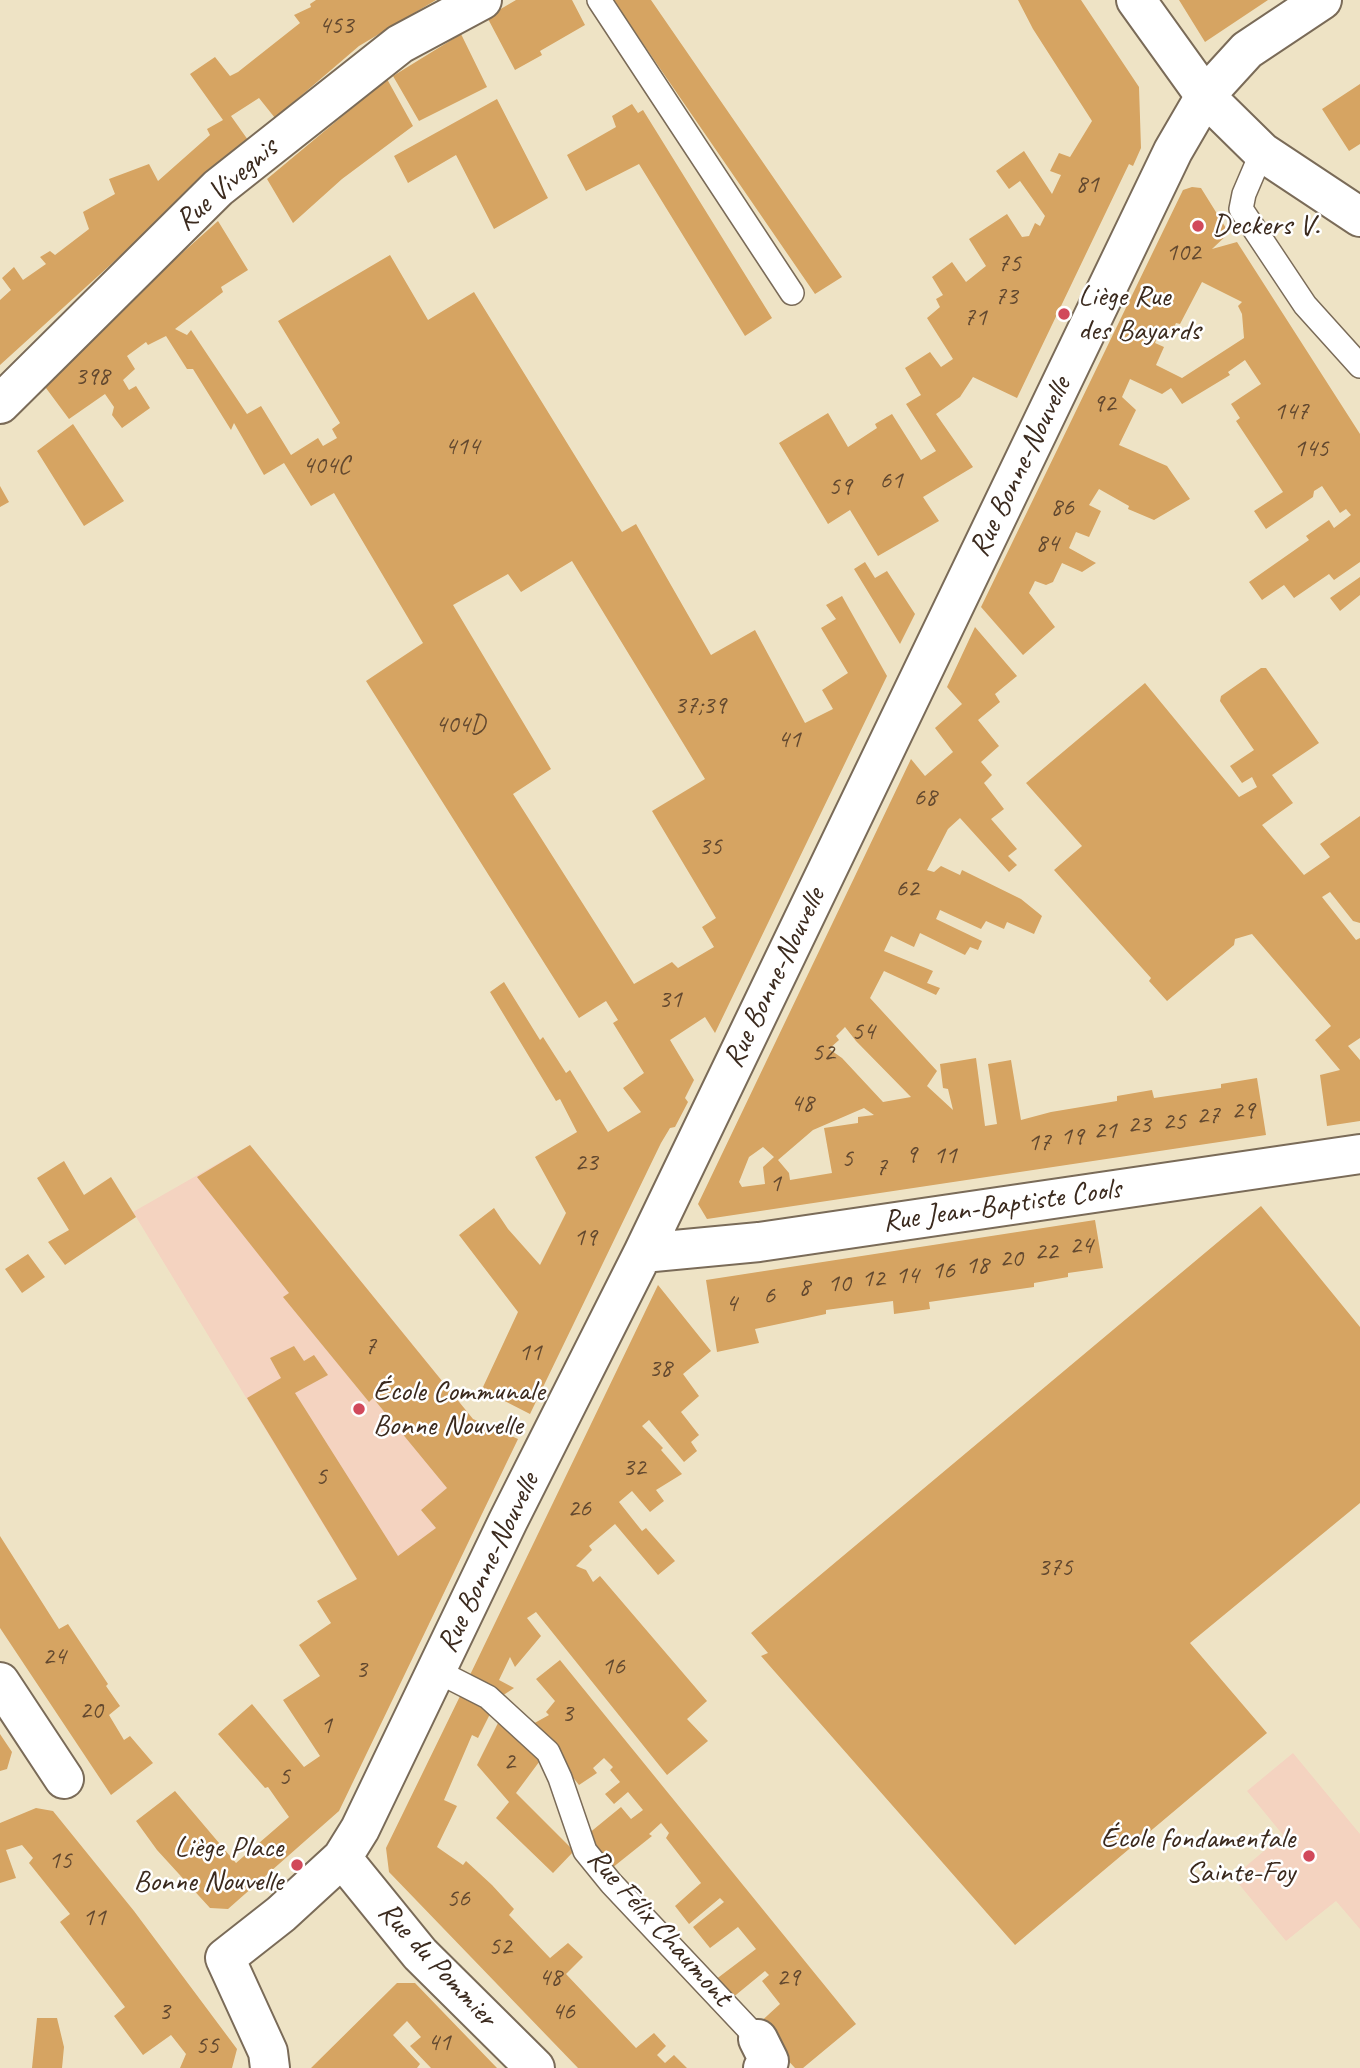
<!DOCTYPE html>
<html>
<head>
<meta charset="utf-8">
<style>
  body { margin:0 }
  canvas { display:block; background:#eee3c5 }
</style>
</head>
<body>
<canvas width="1360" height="2068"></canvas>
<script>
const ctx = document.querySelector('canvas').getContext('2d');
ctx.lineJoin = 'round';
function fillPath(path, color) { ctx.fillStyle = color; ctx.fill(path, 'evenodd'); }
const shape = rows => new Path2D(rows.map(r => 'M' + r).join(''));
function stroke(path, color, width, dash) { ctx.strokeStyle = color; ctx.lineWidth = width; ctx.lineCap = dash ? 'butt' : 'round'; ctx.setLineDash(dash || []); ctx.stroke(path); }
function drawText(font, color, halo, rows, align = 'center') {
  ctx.font = font + ' Caveat,sans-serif'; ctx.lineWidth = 5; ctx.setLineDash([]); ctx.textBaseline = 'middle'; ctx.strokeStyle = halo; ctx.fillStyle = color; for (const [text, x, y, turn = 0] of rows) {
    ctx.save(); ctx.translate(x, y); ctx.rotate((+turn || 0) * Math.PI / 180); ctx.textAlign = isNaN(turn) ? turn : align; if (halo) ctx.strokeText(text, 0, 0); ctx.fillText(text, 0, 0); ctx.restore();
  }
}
const built = shape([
  [250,1145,473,1419,518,1439,409,1665,133,1212],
  [1293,1753,1360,1834,1360,1929,1336,1901,1286,1941,1233,1877,1283,1835,1247,1791]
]);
const building = shape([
  [316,0,436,0,359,46,275,118,259,98,231,116,248,140,0,365,0,300,11,290,2,278,14,267,23,280,46,264,40,257,50,251,55,255,89,229,83,212,115,194,109,179,149,164,158,181,210,135,207,129,223,120,190,74,215,57,230,76,238,72,300,23,294,15,311,7,310,4],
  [516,0,572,0,585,25,540,51,542,55,515,70,487,17],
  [613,0,651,0,842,277,815,294],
  [1018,0,1081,0,1139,87,1141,148,1133,166,1129,164,1017,398,973,377,960,397,936,414,973,467,923,497,939,521,878,556,850,510,828,524,779,443,828,413,848,447,877,428,875,424,892,414,921,460,936,451,906,404,921,395,905,368,930,352,941,367,953,359,927,318,940,307,936,299,943,295,932,277,952,262,966,282,986,266,969,239,1007,214,1022,237,1029,236,1035,223,1040,226,1045,216,1020,181,1009,189,996,171,1024,151,1052,194,1061,175,1050,171,1059,153,1070,157,1092,121,1033,29],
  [1179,0,1268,0,1205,42],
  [461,34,487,87,419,121,393,76],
  [387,79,413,126,342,179,293,223,267,179],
  [1360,84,1360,144,1349,151,1322,109],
  [497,99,548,198,494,229,456,155,408,183,394,156],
  [632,104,638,113,643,110,772,318,745,336,639,164,586,191,567,155,616,127,612,116],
  [1192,187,1201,188,1229,233,1212,249,1237,242,1360,434,1360,562,1334,580,1329,574,1294,598,1284,585,1262,600,1249,582,1309,540,1306,536,1329,520,1334,528,1351,515,1346,509,1340,513,1322,486,1314,491,1313,497,1266,529,1254,511,1283,492,1236,421,1240,418,1231,404,1261,384,1245,360,1228,372,1230,375,1182,404,1171,388,1162,394,1130,379,1122,397,1136,410,1119,445,1167,466,1190,499,1154,520,1128,509,1129,506,1099,489,1089,505,1101,511,1089,537,1076,532,1069,548,1096,563,1082,572,1062,563,1053,582,1046,585,1035,581,1029,593,1055,627,1023,655,981,607,1183,190],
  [1202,282,1242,302,1238,306,1242,314,1244,338,1182,378,1156,365,1164,347,1155,343,1159,333,1169,338,1176,323,1180,324],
  [218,221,248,270,221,287,223,292,175,329,187,335,191,330,247,414,261,406,291,455,318,438,323,446,337,438,332,429,340,423,278,321,390,255,428,320,474,292,622,532,636,524,711,655,755,630,805,723,833,709,822,690,848,673,821,628,836,619,826,605,842,596,887,676,715,1033,705,1017,670,1040,694,1080,685,1098,688,1102,675,1127,670,1128,661,1143,530,1414,487,1392,483,1387,518,1312,459,1235,494,1208,508,1229,540,1265,566,1213,535,1157,577,1132,560,1099,556,1101,490,992,504,982,540,1040,543,1037,566,1073,570,1070,608,1132,641,1112,623,1088,644,1073,613,1023,618,1020,606,1001,579,1018,366,681,423,643,334,493,311,506,284,463,264,475,234,423,231,430,193,369,187,369,166,336,148,345,146,342,127,356,135,369,123,380,129,390,136,386,150,408,122,428,112,415,114,407,105,394,69,419,40,380],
  [572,561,705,779,652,811,716,918,702,927,714,947,678,968,672,962,634,984,513,794,551,769,453,605,508,574,521,592],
  [73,424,124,501,84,526,37,451],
  [0,486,9,502,0,507],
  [865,562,875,578,887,571,915,614,900,644,854,569],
  [1360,577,1360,595,1340,611,1330,598],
  [975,627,1017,676,995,694,1000,702,978,720,999,746,981,762,992,775,984,783,1004,809,991,819,1017,849,1008,856,1017,865,1009,872,960,818,948,829,927,870,934,872,941,866,960,875,962,870,1021,899,1042,916,1034,934,1007,922,1004,929,986,921,981,929,940,910,936,919,982,941,978,950,970,947,965,955,920,933,914,947,891,936,884,951,933,971,927,983,940,988,936,995,884,971,870,998,937,1071,927,1086,953,1110,948,1089,943,1088,940,1064,976,1058,985,1126,997,1124,988,1064,1011,1060,1021,1120,1051,1112,1117,1101,1117,1096,1152,1090,1154,1098,1221,1088,1221,1084,1257,1078,1266,1135,707,1219,698,1204,911,759,925,776,953,752,935,728,962,704,947,687],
  [845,1027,856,1041,911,1097,883,1102,842,1058,829,1049,839,1040,836,1036],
  [864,1108,874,1115,858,1117,858,1123,824,1128,832,1173,790,1180,789,1173,778,1160,813,1130],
  [763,1147,774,1157,763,1167,765,1184,742,1187,739,1182,749,1157],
  [1261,668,1266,668,1319,743,1272,775,1293,803,1262,825,1304,875,1330,857,1320,844,1360,816,1360,923,1353,921,1330,892,1322,897,1356,940,1360,938,1360,1038,1348,1046,1360,1060,1360,1121,1327,1126,1320,1075,1340,1070,1315,1040,1331,1026,1252,934,1235,939,1234,945,1167,1001,1149,981,1151,978,1054,870,1082,846,1026,783,1145,683,1239,797,1257,787,1252,777,1242,783,1230,766,1254,750,1220,701,1221,696],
  [250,1145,473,1419,518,1439,339,1811,228,1909,210,1908,157,1850,136,1821,175,1791,236,1863,289,1817,268,1787,265,1788,218,1734,252,1704,304,1767,320,1756,283,1700,320,1676,299,1645,331,1623,317,1601,357,1579,247,1398,281,1378,270,1358,294,1346,304,1361,314,1355,328,1375,295,1393,398,1556,436,1528,421,1510,447,1488,373,1398,369,1402,283,1297,289,1293,197,1177],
  [64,1161,84,1195,111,1177,136,1217,65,1265,48,1242,69,1230,37,1178],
  [1261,1206,1360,1327,1360,1503,1190,1643,1267,1733,1015,1945,761,1656,768,1653,751,1633],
  [1095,1220,1103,1268,1068,1273,1068,1277,1034,1283,1034,1287,929,1302,930,1309,894,1314,893,1301,826,1310,826,1314,755,1329,759,1343,717,1352,706,1280],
  [28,1254,45,1277,22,1293,5,1269],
  [658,1285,711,1351,683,1374,699,1396,681,1412,699,1435,691,1442,697,1451,684,1462,649,1420,642,1426,663,1448,661,1450,682,1474,656,1490,664,1501,650,1512,632,1491,619,1502,642,1531,646,1528,675,1561,658,1575,615,1524,589,1546,592,1550,576,1566,586,1570,593,1582,600,1576,707,1701,687,1719,708,1741,667,1775,536,1612,527,1618,541,1636,515,1667,510,1657,499,1680,514,1688,502,1696,469,1677],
  [0,1536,59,1629,68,1624,108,1684,106,1686,120,1706,109,1715,124,1740,130,1736,153,1763,111,1795,0,1628],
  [560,1660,856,2024,803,2068,795,2068,756,2026,780,2004,762,1981,769,1975,765,1971,731,1999,715,1980,756,1949,738,1927,710,1948,693,1927,724,1902,720,1898,689,1924,675,1906,701,1883,666,1838,669,1833,661,1823,649,1834,652,1836,612,1868,588,1834,621,1807,631,1819,643,1810,628,1792,614,1804,605,1794,620,1782,610,1770,613,1767,604,1758,593,1768,597,1773,579,1785,531,1725,549,1715,546,1712,555,1701,536,1679],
  [463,1690,493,1708,478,1738,472,1735,444,1800,457,1806,437,1847,463,1865,466,1861,492,1885,514,1909,509,1915,550,1958,568,1943,583,1957,566,1974,636,2048,654,2033,666,2046,657,2055,665,2063,674,2055,687,2068,578,2068,389,1872,386,1848],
  [501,1717,542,1758,516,1793,574,1851,553,1873,496,1818,509,1802,477,1765],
  [0,1734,12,1752,7,1769,0,1771],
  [36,1808,53,1811,134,1911,237,2049,232,2068,180,2068,186,2054,171,2035,143,2055,114,2016,125,2007,60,1922,70,1914,29,1863,33,1858,22,1845,6,1850,16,1878,0,1883,0,1823],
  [397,1983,415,1983,497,2068,431,2068,410,2046,421,2037,407,2021,393,2035,420,2064,417,2068,311,2068],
  [37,2018,57,2018,64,2047,62,2068,32,2068]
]);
const lane = shape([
  [599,0,792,293],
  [1262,152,1244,194,1241,209,1305,305,1360,366],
  [437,1671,488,1697,548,1752,560,1778,585,1851,611,1883,758,2039]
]);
const street = shape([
  [0,404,218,188,400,44,482,0],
  [643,1253,759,1242,1360,1154],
  [0,1682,64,1779],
  [342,1858,420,1954,535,2068],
  [758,2039,769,2061,763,2068],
  [270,2068,268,2052,225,1958,281,1914,342,1858,360,1829,508,1521,643,1253,1173,151,1205,96,1247,50,1322,0]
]);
const secondary = shape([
  [1136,0,1205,96,1262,152,1360,217]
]);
const markers = [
  [1198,226,7,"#d1495b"],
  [1064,314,7,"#d1495b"],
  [359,1409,7,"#d1495b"],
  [1309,1856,7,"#d1495b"],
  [297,1865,7,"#d1495b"]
];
const numberNames = [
  ["453",336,26],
  ["81",1087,185],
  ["102",1183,253],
  ["75",1009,264],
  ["73",1006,297],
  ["71",975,318],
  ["398",92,377],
  ["92",1104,404],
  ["147",1291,412],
  ["414",462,447],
  ["145",1311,449],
  ["404C",326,466],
  ["61",891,481],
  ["59",840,487],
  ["86",1062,508],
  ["84",1047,544],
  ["37;39",700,706],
  ["404D",460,725],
  ["41",789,740],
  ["68",925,798],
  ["35",710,847],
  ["62",907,889],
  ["31",670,1000],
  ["54",863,1032],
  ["52",823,1053],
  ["48",802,1104],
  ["29",1243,1111],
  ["27",1208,1116],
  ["25",1174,1122],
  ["23",1139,1125],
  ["21",1105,1131],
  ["19",1072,1137],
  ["17",1039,1143],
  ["9",911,1155],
  ["11",945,1156],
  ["5",847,1159],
  ["23",586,1163],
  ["7",881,1168],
  ["1",775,1184],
  ["19",585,1238],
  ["24",1081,1246],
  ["22",1046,1252],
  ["20",1011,1259],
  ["18",977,1266],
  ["16",943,1271],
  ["14",907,1276],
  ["12",873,1279],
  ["10",839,1284],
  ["8",804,1288],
  ["6",769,1296],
  ["4",731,1304],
  ["7",370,1347],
  ["11",530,1353],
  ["38",660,1369],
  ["32",634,1468],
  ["5",321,1477],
  ["26",579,1509],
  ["375",1055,1568],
  ["24",54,1657],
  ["16",613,1667],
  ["3",361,1670],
  ["20",91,1711],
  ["3",567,1714],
  ["1",326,1726],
  ["2",509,1762],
  ["5",284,1777],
  ["15",60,1861],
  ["56",458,1899],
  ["11",94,1918],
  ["52",500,1947],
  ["48",550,1978],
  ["29",788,1978],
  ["3",164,2012],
  ["46",563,2012],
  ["41",439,2043],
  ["55",207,2046]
];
const streetNames = [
  ["Rue Vivegnis",227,185,-41],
  ["Rue Bonne-Nouvelle",1021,467,-64],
  ["Rue Bonne-Nouvelle",775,978,-64],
  ["Rue Jean-Baptiste Cools",1002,1206,-8],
  ["Rue Bonne-Nouvelle",489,1563,-64],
  ["Rue Félix Chaumont",659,1928,48],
  ["Rue du Pommier",437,1965,47]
];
const poiNames = [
  ["Deckers V.",1212,226],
  ["Liège Rue",1078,297],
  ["des Bayards",1078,331],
  ["École Communale",373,1392],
  ["Bonne Nouvelle",373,1426],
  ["École fondamentale",1295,1839,"right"],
  ["Sainte-Foy",1295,1873,"right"],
  ["Liège Place",283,1848,"right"],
  ["Bonne Nouvelle",283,1882,"right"]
];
fillPath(built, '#f4d3c0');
fillPath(building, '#d6a462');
stroke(lane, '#7a6b58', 26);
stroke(street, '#7a6b58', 42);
stroke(secondary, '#7a6b58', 42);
stroke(lane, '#fff', 23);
stroke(street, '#fff', 38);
stroke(secondary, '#fff', 38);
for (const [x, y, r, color] of markers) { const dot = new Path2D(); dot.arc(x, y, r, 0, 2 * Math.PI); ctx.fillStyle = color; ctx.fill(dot); stroke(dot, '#fff', 2.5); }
drawText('26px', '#62482f', null, numberNames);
drawText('30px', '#3b2a1e', '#fff', streetNames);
drawText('30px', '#3b2a1e', '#fff', poiNames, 'left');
</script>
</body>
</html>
